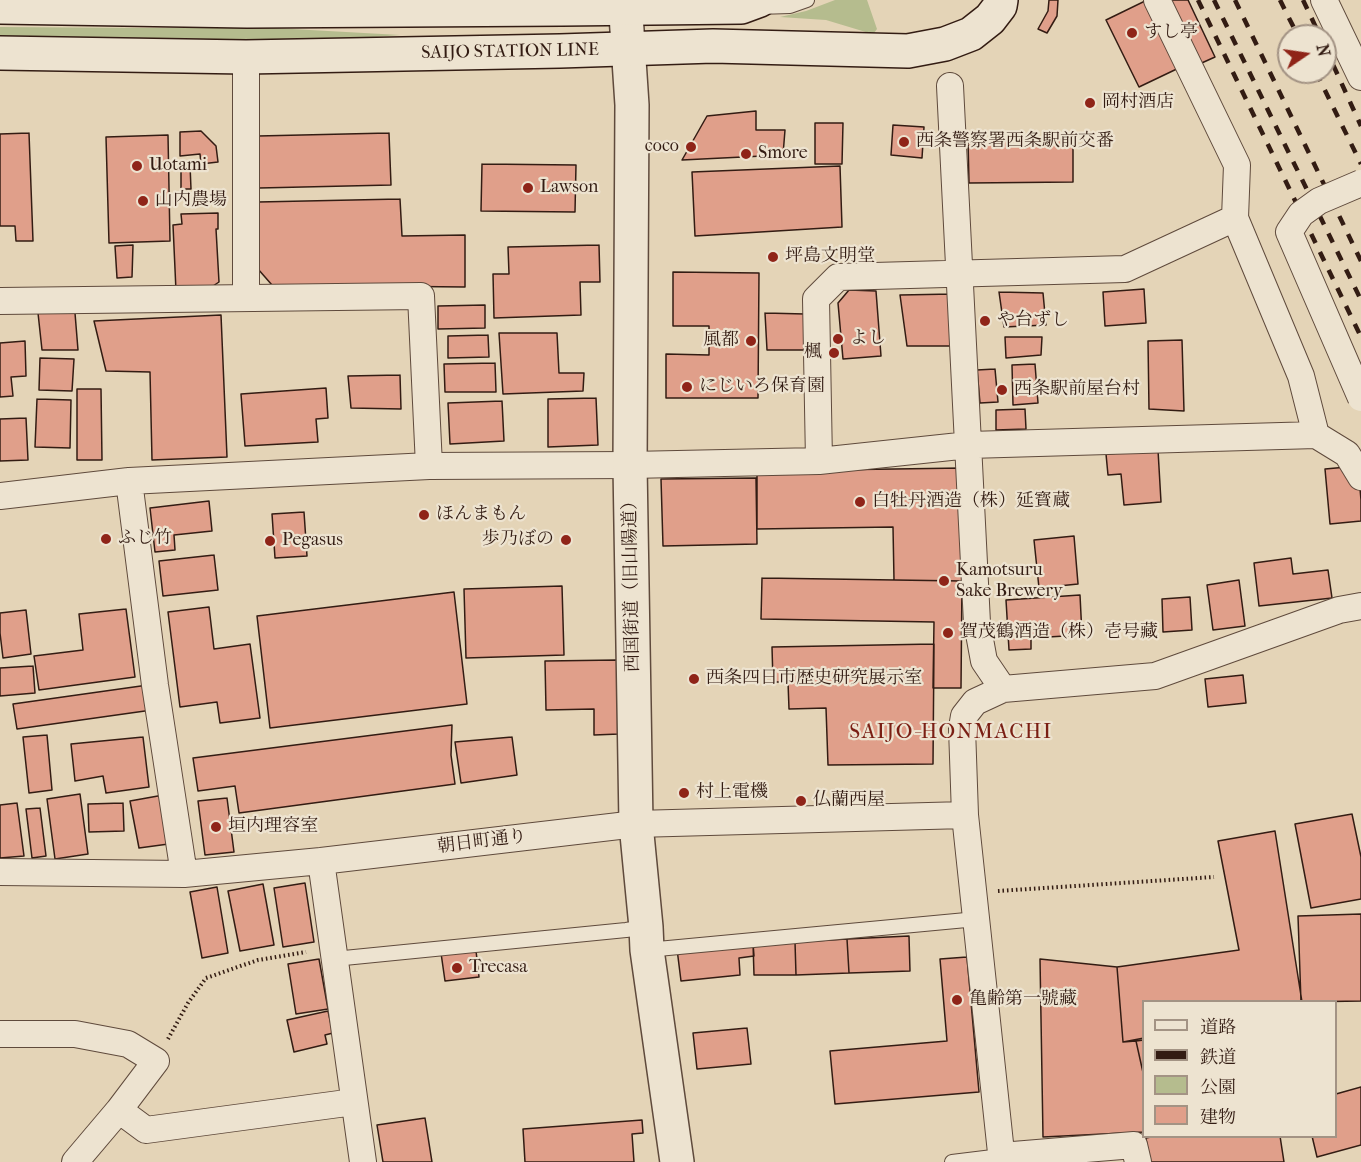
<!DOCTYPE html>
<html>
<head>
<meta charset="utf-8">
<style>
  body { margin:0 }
  #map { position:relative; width:1361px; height:1162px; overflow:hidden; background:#e4d4b7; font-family:"IM FELL French Canon","Noto Serif JP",serif }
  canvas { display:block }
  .legend { position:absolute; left:1142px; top:1000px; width:195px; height:138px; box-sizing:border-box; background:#ede3d0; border:2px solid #a39384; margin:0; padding:8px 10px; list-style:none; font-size:18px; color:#331c13 }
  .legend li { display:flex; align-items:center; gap:12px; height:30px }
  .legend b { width:30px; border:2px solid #a39384 }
  .north { position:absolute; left:1277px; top:24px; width:60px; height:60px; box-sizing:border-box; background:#ede3d0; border:2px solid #a39384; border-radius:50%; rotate:77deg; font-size:16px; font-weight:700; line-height:24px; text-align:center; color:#331c13 }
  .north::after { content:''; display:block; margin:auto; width:21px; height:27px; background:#8f2418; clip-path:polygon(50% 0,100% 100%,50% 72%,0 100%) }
</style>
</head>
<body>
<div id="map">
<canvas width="1361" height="1162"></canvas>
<ul class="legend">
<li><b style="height:8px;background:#ede3d0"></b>道路</li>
<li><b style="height:8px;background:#331c13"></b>鉄道</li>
<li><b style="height:16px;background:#b5bc8e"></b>公園</li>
<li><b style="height:16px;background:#e09f8a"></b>建物</li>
</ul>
<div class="north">N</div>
</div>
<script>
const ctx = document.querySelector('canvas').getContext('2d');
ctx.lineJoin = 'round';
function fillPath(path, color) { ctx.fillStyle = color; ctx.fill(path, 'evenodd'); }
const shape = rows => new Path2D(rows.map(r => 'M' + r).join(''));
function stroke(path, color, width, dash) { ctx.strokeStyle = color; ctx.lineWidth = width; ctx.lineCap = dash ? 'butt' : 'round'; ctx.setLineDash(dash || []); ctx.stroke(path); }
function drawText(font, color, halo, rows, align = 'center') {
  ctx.font = font + ' "IM FELL French Canon","Noto Serif JP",serif'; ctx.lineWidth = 4.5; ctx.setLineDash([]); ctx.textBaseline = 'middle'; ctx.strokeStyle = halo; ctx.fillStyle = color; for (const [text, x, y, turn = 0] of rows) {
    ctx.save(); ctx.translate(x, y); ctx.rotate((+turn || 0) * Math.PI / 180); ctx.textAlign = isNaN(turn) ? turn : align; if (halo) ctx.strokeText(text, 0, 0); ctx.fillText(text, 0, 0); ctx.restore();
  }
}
const green = shape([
  [835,0,867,0,877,29,874,33,869,33,826,20,780,17,806,11],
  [0,27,147,28,256,27,400,35,333,40,224,43,0,39]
]);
const building = shape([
  [1049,0,1058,0,1057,16,1047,33,1038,29,1048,11,1049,0],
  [1147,0,1183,66,1139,87,1106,20,1147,0],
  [1163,0,1188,0,1215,57,1195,66,1163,0],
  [756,111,756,130,785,130,783,155,682,160,707,116,756,111],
  [815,123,843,123,842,164,815,164,815,123],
  [893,125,924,127,922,158,891,155,893,125],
  [201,131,216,146,218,162,201,164,200,154,180,156,180,132,201,131],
  [29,133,33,241,16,241,15,226,0,226,0,134,29,133],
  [389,133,391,185,259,188,258,136,389,133],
  [168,135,170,241,109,243,106,137,168,135],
  [1073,139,1073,182,969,183,968,140,1073,139],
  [482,164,576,165,575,212,481,211,482,164],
  [181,165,190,165,191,189,181,189,181,165],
  [840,166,842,227,695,236,692,172,840,166],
  [400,199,402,236,465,235,465,287,272,285,258,269,258,202,400,199],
  [218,213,218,229,216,229,219,282,204,292,176,291,173,225,182,224,181,214,218,213],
  [133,245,132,277,117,278,115,246,133,245],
  [599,245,600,282,580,282,581,315,494,318,493,274,509,274,508,247,599,245],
  [673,272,759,273,758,398,666,398,666,354,709,355,709,326,673,326,673,272],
  [1144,289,1146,323,1105,326,1103,292,1144,289],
  [849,290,876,291,881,356,843,359,838,303,849,290],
  [999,292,1043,293,1046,325,1004,327,999,292],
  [953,294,955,346,907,346,900,295,953,294],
  [485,305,485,328,438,329,438,306,485,305],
  [38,313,75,313,78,350,42,350,38,313],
  [765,313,805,314,808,350,767,350,765,313],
  [221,315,227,457,152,460,150,372,106,371,94,321,221,315],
  [499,333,557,333,559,373,584,373,583,391,503,394,499,333],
  [488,335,489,357,448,358,448,336,488,335],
  [1005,337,1042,337,1041,355,1006,358,1005,337],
  [1182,340,1184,411,1149,409,1148,341,1182,340],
  [25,341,26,376,11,377,13,396,0,397,0,343,25,341],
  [40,358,74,359,72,391,39,390,40,358],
  [495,363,496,392,445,392,444,364,495,363],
  [1035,364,1038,403,1013,405,1012,365,1035,364],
  [995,369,998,402,980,403,977,370,995,369],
  [400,375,401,409,351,408,348,376,400,375],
  [326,388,328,418,316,419,318,442,245,446,241,394,326,388],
  [77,389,101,389,102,460,77,460,77,389],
  [596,398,598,445,548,447,548,399,596,398],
  [37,399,71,400,70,448,35,447,37,399],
  [502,401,504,441,450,444,448,403,502,401],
  [1025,409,1026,429,996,430,996,410,1025,409],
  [26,418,28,460,0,461,0,419,26,418],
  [1158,450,1161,502,1124,505,1121,474,1108,475,1106,454,1158,450],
  [1358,466,1361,500,1361,521,1330,524,1325,469,1358,466],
  [963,468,962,581,894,580,893,527,757,529,757,471,963,468],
  [756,478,757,544,663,546,661,479,756,478],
  [209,501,212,531,174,535,175,550,155,552,150,508,209,501],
  [304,512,307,556,275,558,272,514,304,512],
  [1074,536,1078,584,1039,588,1034,540,1074,536],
  [214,555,218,590,163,596,159,561,214,555],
  [1291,558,1293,574,1328,570,1332,598,1259,606,1254,563,1291,558],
  [762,578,962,581,961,688,933,688,934,622,761,619,762,578],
  [1239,580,1245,626,1213,630,1207,585,1239,580],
  [562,586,564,655,466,658,464,589,562,586],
  [454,592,467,704,270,728,257,616,454,592],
  [1080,595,1082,635,1031,638,1031,649,1009,650,1006,600,1080,595],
  [1190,597,1192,630,1163,632,1162,599,1190,597],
  [209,607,214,649,250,644,260,718,220,723,217,702,180,707,168,612,209,607],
  [126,609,135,677,39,690,34,656,83,650,79,614,126,609],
  [26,610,31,654,3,658,0,633,0,613,26,610],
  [934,644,933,764,828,765,826,708,789,709,788,682,773,682,772,647,934,644],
  [618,660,619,734,594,735,594,709,546,710,545,661,618,660],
  [33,666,35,693,0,696,0,668,33,666],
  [1243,675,1246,703,1208,707,1205,679,1243,675],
  [148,685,152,710,17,729,13,704,148,685],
  [452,725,451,755,455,784,239,813,235,786,198,791,193,758,452,725],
  [47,735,52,790,29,793,23,737,47,735],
  [143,737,149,787,106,793,103,776,75,781,71,744,143,737],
  [512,737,517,775,461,783,455,742,512,737],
  [80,794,88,854,55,859,47,799,80,794],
  [169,794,176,843,139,848,130,801,169,794],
  [227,798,234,852,205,855,198,801,227,798],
  [17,803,24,856,0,858,0,805,17,803],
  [123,803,124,831,89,832,88,804,123,803],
  [40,808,46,856,32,858,26,809,40,808],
  [1352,814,1361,857,1361,899,1311,908,1295,824,1352,814],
  [1275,831,1302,1002,1144,1002,1144,1038,1123,1042,1117,967,1239,950,1218,841,1275,831],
  [305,883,314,942,283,947,274,888,305,883],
  [263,884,274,945,240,951,228,891,263,884],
  [217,887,228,953,202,958,190,892,217,887],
  [1361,914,1361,1001,1301,1002,1298,916,1361,914],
  [909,936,910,971,849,973,847,939,909,936],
  [847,939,849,973,796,975,795,942,847,939],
  [475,942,479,977,445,981,440,946,475,942],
  [795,942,796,975,754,975,753,943,795,942],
  [753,943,754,956,739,958,740,975,681,981,677,949,753,943],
  [967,957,979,1092,835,1104,830,1051,947,1041,940,959,967,957],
  [319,959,328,1009,296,1014,288,964,319,959],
  [1040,959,1117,967,1123,1042,1136,1041,1144,1077,1144,1132,1043,1137,1040,959],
  [328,1011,333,1033,325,1035,327,1044,294,1052,287,1020,328,1011],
  [747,1028,751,1064,697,1069,693,1033,747,1028],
  [1144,1040,1144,1077,1136,1041,1144,1040],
  [1361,1087,1361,1145,1317,1157,1312,1136,1336,1136,1336,1094,1361,1087],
  [425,1118,432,1162,383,1162,377,1125,425,1118],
  [642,1120,643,1133,632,1134,634,1162,525,1162,523,1129,642,1120],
  [1156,1136,1280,1136,1284,1162,1149,1162,1146,1138,1156,1136]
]);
const path = shape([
  [998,891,1214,877],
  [168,1039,188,1003,206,978,258,960,306,952]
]);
const service = shape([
  [758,7,790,6,807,0],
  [647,950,977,919],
  [334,959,626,930,646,927],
  [952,1162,1001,1156]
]);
const minor = shape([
  [1157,0,1237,165,1235,218],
  [1324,0,1361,77],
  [246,57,246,298],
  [950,86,977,623,984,661,1003,689],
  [0,301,421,296,429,466],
  [819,461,816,299,838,277,1125,269,1235,218,1301,376,1316,435],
  [129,481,155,685,184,874],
  [0,496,129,481,429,466,630,465,819,461,969,445,1316,435,1347,454,1361,477],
  [321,861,363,1162],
  [0,872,184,874,321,861,636,824,965,815],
  [0,1034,75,1034,128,1044,156,1061,119,1110],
  [1001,1156,1134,1145,1138,1162],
  [75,1162,119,1110,146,1130,354,1102],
  [1002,1162,965,815,962,728,964,716,975,702,1003,689,1155,676,1339,610,1361,606]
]);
const tertiary = shape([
  [625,0,632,105,630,465,636,824,646,927,647,950,677,1162]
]);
const secondary = shape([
  [0,7,247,11,562,9,741,7,760,0],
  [0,53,246,57,560,51,713,46,908,51,945,44,971,34,990,19,1000,6,1001,0]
]);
const rail = shape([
  [1198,0,1361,337],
  [1214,0,1361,300],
  [1235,0,1361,261],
  [1280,0,1298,36],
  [1303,0,1320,36],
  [1325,47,1361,126],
  [1316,72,1361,164]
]);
const minorBridge = shape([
  [1361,183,1319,201,1301,214,1289,232,1361,398]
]);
const markers = [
  [1132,33,6,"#8f2418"],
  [1090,103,6,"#8f2418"],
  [904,142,6,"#8f2418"],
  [691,147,6,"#8f2418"],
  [746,154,6,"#8f2418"],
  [137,166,6,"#8f2418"],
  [528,188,6,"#8f2418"],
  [143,201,6,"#8f2418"],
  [773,257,6,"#8f2418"],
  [985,321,6,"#8f2418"],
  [838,339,6,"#8f2418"],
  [751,341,6,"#8f2418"],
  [834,353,6,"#8f2418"],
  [687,387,6,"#8f2418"],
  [1002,390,6,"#8f2418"],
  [860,502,6,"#8f2418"],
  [424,515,6,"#8f2418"],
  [106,539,6,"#8f2418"],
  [566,540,6,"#8f2418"],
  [270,541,6,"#8f2418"],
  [944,581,6,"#8f2418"],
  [948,633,6,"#8f2418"],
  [694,679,6,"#8f2418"],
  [684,793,6,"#8f2418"],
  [801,801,6,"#8f2418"],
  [216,827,6,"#8f2418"],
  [457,968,6,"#8f2418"],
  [957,1000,6,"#8f2418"]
];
const poiNames = [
  ["すし亭",1144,33],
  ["岡村酒店",1102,103],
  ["西条警察署西条駅前交番",916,142],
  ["coco",679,147,"right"],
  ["Smore",758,154],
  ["Uotami",149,166],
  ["Lawson",540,188],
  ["山内農場",155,201],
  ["坪島文明堂",785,257],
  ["や台ずし",997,321],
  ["よし",850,339],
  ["風都",739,341,"right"],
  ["楓",822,353,"right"],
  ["にじいろ保育園",699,387],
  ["西条駅前屋台村",1014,390],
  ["白牡丹酒造（株）延寳蔵",872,502],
  ["ほんまもん",436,515],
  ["ふじ竹",118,539],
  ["歩乃ぼの",554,540,"right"],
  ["Pegasus",282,541],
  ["Kamotsuru",956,571],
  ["Sake Brewery",956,592],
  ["賀茂鶴酒造（株）壱号藏",960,633],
  ["西条四日市歴史研究展示室",706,679],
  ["村上電機",696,793],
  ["仏蘭西屋",813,801],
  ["垣内理容室",228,827],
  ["Trecasa",469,968],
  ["亀齢第一號藏",969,1000]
];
const streetNames = [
  ["SAIJO STATION LINE",510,52,-1],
  ["西国街道（旧山陽道）",632,582,-91],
  ["朝日町通り",482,842,-7]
];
const quarterNames = [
  ["SAIJO-HONMACHI",951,733]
];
fillPath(green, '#b5bc8e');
fillPath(building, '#e09f8a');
stroke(building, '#331c13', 1.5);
stroke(service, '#5f4a3c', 16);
stroke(minor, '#5f4a3c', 28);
stroke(tertiary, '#5f4a3c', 36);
stroke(secondary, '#331c13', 36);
stroke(path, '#331c13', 4, [1.5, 3]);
stroke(service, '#ede3d0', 14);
stroke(minor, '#ede3d0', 26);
stroke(tertiary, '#ede3d0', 33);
stroke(secondary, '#ede3d0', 33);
stroke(rail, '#331c13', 4.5, [10, 10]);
stroke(minorBridge, '#5f4a3c', 28, []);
stroke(minorBridge, '#ede3d0', 26);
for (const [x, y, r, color] of markers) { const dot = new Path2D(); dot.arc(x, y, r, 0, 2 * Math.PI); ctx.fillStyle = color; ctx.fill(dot); stroke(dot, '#ede3d0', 2); }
drawText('18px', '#331c13', '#ede3d0', poiNames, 'left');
drawText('18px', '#331c13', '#ede3d0', streetNames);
ctx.letterSpacing = '1.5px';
drawText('21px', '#7a1f14', '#ede3d0', quarterNames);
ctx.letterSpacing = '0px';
</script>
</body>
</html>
